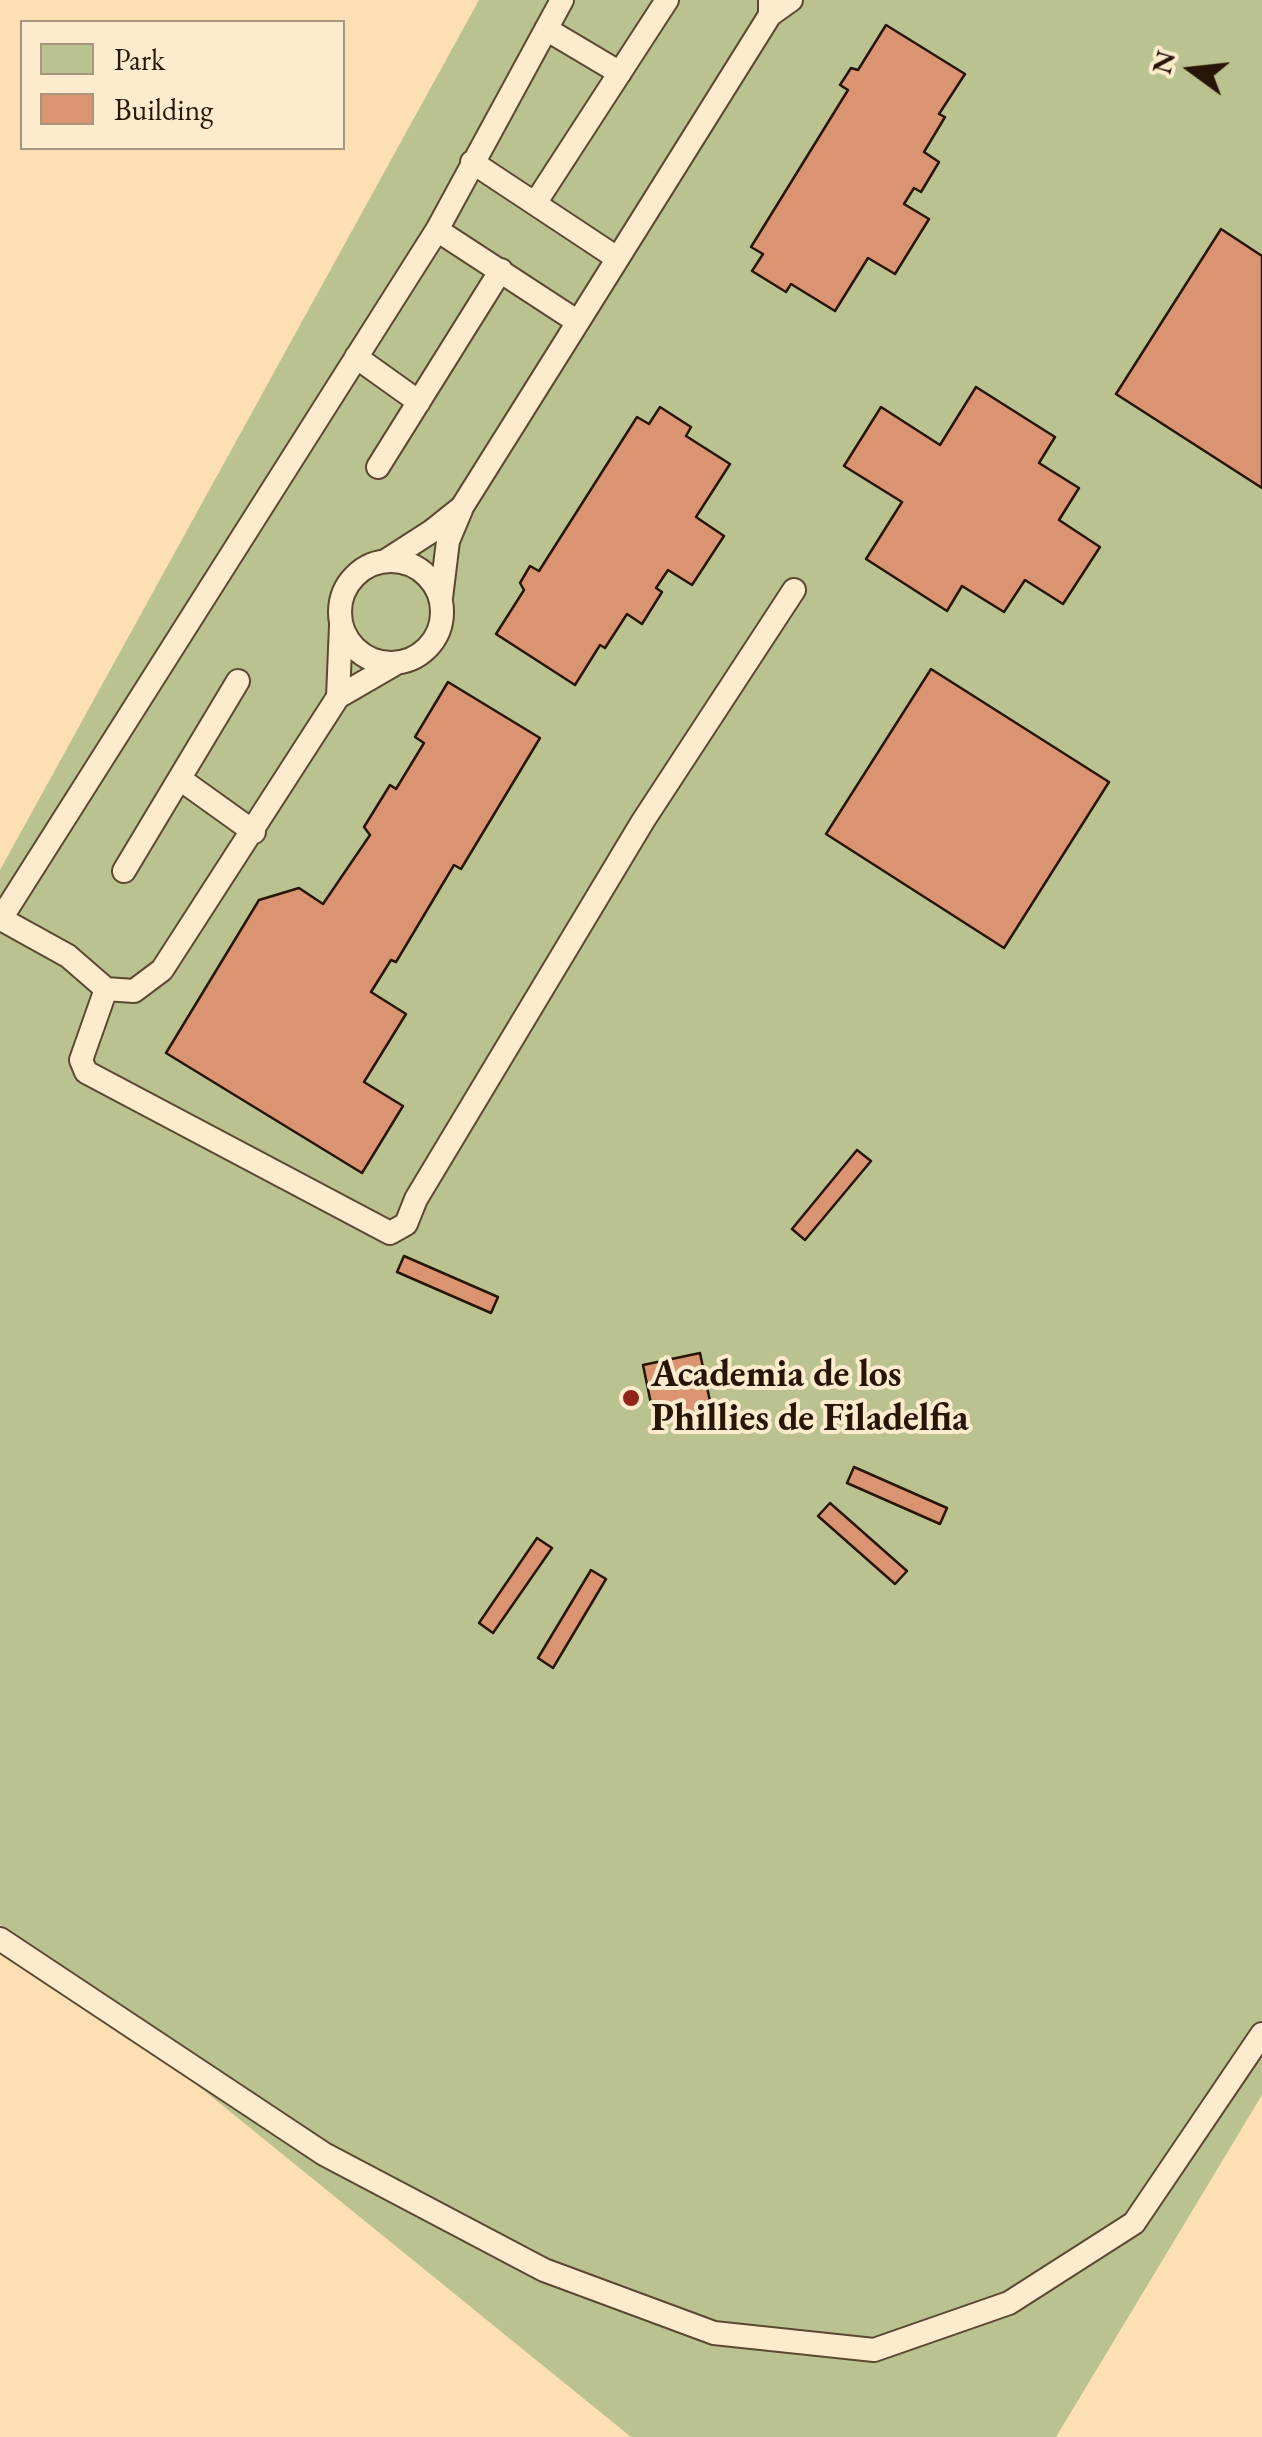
<!DOCTYPE html>
<html>
<head>
<meta charset="utf-8">
<style>
  body { margin:0 }
  #map { position:relative; width:1262px; height:2437px; overflow:hidden; background:#fce0b3; font-family:"EB Garamond",serif }
  canvas { display:block }
  .legend { position:absolute; left:20px; top:20px; width:325px; height:130px; box-sizing:border-box; background:#fdebce; border:2px solid #a7957e; margin:0; padding:12px 18px; list-style:none; font-size:30px; color:#271507 }
  .legend li { display:flex; align-items:center; gap:20px; height:50px }
  .legend b { width:50px; border:2px solid #a7957e }
  .north { position:absolute; left:1142px; top:20px; width:100px; height:100px; -webkit-text-stroke:8px #fdebce; paint-order:stroke; rotate:285deg; font-size:28px; font-weight:700; line-height:40px; text-align:center; color:#271507 }
  .north::after { content:''; display:block; margin:auto; width:35px; height:45px; background:#271507; clip-path:polygon(50% 0,100% 100%,50% 72%,0 100%) }
</style>
</head>
<body>
<div id="map">
<canvas width="1262" height="2437"></canvas>
<ul class="legend">
<li><b style="height:28px;background:#bac390"></b>Park</li>
<li><b style="height:28px;background:#db9472"></b>Building</li>
</ul>
<div class="north">N</div>
</div>
<script>
const ctx = document.querySelector('canvas').getContext('2d');
ctx.lineJoin = 'round';
function fillPath(path, color) { ctx.fillStyle = color; ctx.fill(path, 'evenodd'); }
const shape = rows => new Path2D(rows.map(r => 'M' + r).join(''));
function stroke(path, color, width, dash) { ctx.strokeStyle = color; ctx.lineWidth = width; ctx.lineCap = dash ? 'butt' : 'round'; ctx.setLineDash(dash || []); ctx.stroke(path); }
function drawText(font, color, halo, rows, align = 'center') {
  ctx.font = font + ' "EB Garamond",serif'; ctx.lineWidth = 8; ctx.setLineDash([]); ctx.textBaseline = 'middle'; ctx.strokeStyle = halo; ctx.fillStyle = color; for (const [text, x, y, turn = 0] of rows) {
    ctx.save(); ctx.translate(x, y); ctx.rotate((+turn || 0) * Math.PI / 180); ctx.textAlign = isNaN(turn) ? turn : align; if (halo) ctx.strokeText(text, 0, 0); ctx.fillText(text, 0, 0); ctx.restore();
  }
}
const green = shape([
  [479,0,1262,0,1262,2095,1056,2437,631,2437,0,1925,0,870]
]);
const building = shape([
  [886,25,965,74,939,114,945,117,924,152,939,162,921,192,914,188,904,204,929,219,895,274,868,258,835,311,791,284,786,292,752,271,763,254,751,247,848,90,840,85,851,68,858,70,886,25],
  [1221,229,1262,256,1262,488,1116,394,1221,229],
  [976,387,1055,437,1039,463,1079,488,1059,520,1100,547,1063,604,1025,580,1004,612,962,586,947,611,866,559,902,502,844,466,881,407,940,445,976,387],
  [660,407,691,427,686,436,730,464,696,517,724,536,692,585,668,570,656,588,662,592,642,624,627,614,605,648,600,645,575,685,496,634,524,590,520,583,530,566,539,571,637,417,649,424,660,407],
  [931,669,1109,782,1004,948,826,834,931,669],
  [448,682,540,738,461,869,454,865,396,962,391,960,371,992,406,1014,364,1082,403,1106,362,1173,166,1053,259,900,299,888,323,904,370,835,364,827,390,785,396,789,424,743,415,737,448,682],
  [857,1150,871,1161,805,1240,792,1229,857,1150],
  [404,1256,498,1297,491,1313,397,1272,404,1256],
  [700,1353,712,1411,655,1423,643,1365,700,1353],
  [854,1467,947,1508,940,1524,847,1483,854,1467],
  [830,1503,907,1571,895,1584,818,1516,830,1503],
  [537,1538,552,1548,493,1633,479,1623,537,1538],
  [591,1570,606,1579,553,1668,538,1658,591,1570]
]);
const service = shape([
  [770,15,791,0],
  [546,29,620,73],
  [472,162,617,258],
  [536,202,667,0],
  [578,322,770,15,770,0],
  [356,357,419,402],
  [378,467,501,270],
  [387,560,432,531,462,507,578,322,437,230],
  '340 612a51 51 0 1 1 102 0a51 51 0 1 1-102 0Z',
  [441,598,448,541,461,510],
  [338,697,395,664],
  [180,779,254,832],
  [124,871,238,681],
  [1,919,68,956,106,989,134,991,162,970,338,697,341,625],
  [0,920,437,230,562,0],
  [106,989,81,1060,86,1072,390,1233,406,1224,416,1199,643,821,794,590],
  [0,1939,324,2154,544,2270,714,2333,874,2350,1009,2303,1134,2223,1262,2034]
]);
const markers = [
  [631,1398,10,"#8f2418"]
];
const poiNames = [
  ["Academia de los",651,1376],
  ["Phillies de Filadelfia",651,1420]
];
fillPath(green, '#bac390');
fillPath(building, '#db9472');
stroke(building, '#271507', 2.5);
stroke(service, '#5c4832', 26);
stroke(service, '#fdebce', 22);
for (const [x, y, r, color] of markers) { const dot = new Path2D(); dot.arc(x, y, r, 0, 2 * Math.PI); ctx.fillStyle = color; ctx.fill(dot); stroke(dot, '#fdebce', 4); }
drawText('bold 38px', '#271507', '#fdebce', poiNames, 'left');
</script>
</body>
</html>
